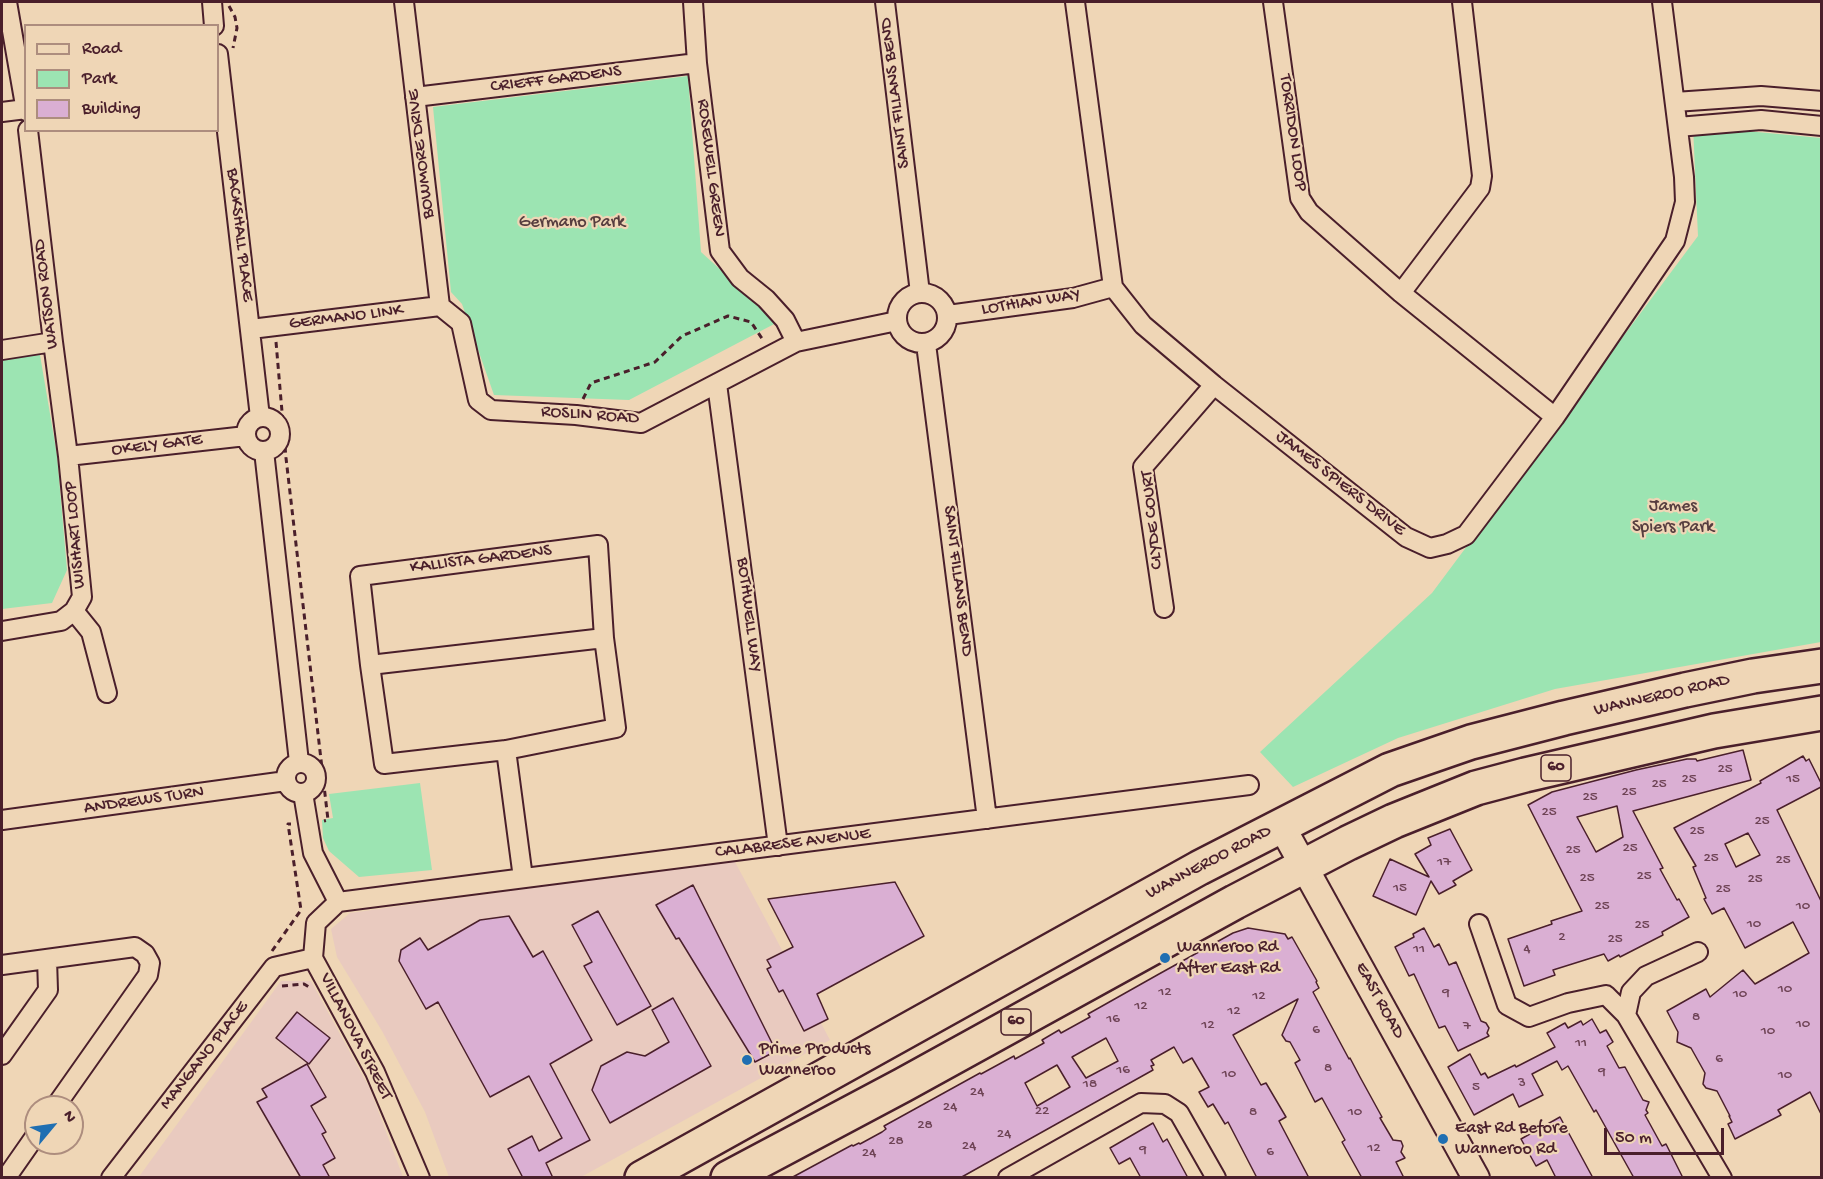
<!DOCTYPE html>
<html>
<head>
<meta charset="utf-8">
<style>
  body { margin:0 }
  #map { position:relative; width:1823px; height:1179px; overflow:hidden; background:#efd6b6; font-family:"Gochi Hand",sans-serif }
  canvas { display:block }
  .frame { position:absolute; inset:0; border:3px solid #4a1f2b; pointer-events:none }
  .legend { position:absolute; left:24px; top:24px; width:195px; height:108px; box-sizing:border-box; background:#efd6b6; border:2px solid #ad8d7e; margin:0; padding:8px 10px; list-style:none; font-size:18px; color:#4a1f2b }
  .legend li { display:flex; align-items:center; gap:12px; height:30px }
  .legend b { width:30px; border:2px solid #ad8d7e }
  .north { position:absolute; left:24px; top:1095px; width:60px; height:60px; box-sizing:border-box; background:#efd6b6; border:2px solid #ad8d7e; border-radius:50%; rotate:61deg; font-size:16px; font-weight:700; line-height:24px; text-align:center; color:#4a1f2b }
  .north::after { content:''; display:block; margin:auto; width:21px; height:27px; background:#1f6fb2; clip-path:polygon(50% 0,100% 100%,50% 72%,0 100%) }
  .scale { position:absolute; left:1604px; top:1128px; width:120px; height:27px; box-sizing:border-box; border:3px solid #4a1f2b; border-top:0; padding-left:8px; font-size:18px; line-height:21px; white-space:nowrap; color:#4a1f2b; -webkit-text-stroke:4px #efd6b6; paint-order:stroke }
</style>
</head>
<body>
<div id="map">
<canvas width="1823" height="1179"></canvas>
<div class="frame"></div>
<ul class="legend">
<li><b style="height:8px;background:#efd6b6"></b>Road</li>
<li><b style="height:16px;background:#9ce4b2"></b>Park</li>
<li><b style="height:16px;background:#daafd3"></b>Building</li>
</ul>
<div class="north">N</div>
<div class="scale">50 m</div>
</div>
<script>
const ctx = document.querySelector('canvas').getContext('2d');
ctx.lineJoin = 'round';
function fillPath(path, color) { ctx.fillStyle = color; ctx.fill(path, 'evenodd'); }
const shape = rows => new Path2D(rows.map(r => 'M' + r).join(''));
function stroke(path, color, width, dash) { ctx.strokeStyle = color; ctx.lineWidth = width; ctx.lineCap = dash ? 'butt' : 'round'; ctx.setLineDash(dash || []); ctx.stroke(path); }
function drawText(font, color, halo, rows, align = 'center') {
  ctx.font = font + ' "Gochi Hand",sans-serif'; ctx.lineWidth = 4.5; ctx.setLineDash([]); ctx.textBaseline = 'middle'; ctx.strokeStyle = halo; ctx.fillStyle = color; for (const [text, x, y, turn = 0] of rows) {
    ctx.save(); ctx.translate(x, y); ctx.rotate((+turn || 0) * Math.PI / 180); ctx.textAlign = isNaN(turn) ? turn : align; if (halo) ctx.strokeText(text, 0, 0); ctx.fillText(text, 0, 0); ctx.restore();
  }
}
const built = shape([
  [734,860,830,1040,581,1177,449,1177,425,1112,382,1031,337,957,331,929,350,913],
  [281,981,311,981,370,1089,403,1177,138,1178]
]);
const green = shape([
  [688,76,701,252,778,322,629,400,494,395,462,304,451,292,433,107],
  [1693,126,1821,138,1821,642,1555,689,1398,738,1293,787,1260,752,1432,593,1698,236],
  [40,355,57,455,67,570,52,603,2,609,2,360],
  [420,783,432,870,359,877,329,851,323,838,322,820,333,818,329,794]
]);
const building = shape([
  [1743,750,1751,780,1633,811,1663,868,1660,869,1677,900,1679,899,1689,917,1662,932,1663,935,1620,957,1619,955,1608,961,1604,954,1553,970,1555,975,1524,986,1508,939,1552,924,1551,921,1582,911,1528,805,1552,792,1636,770,1687,759,1696,759,1697,761,1743,750],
  [1617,806,1623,837,1596,852,1577,817,1617,806],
  [1803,756,1806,761,1809,759,1821,783,1821,787,1777,810,1821,901,1821,1114,1810,1092,1778,1110,1781,1115,1735,1139,1728,1124,1732,1122,1729,1116,1730,1116,1717,1091,1706,1088,1703,1084,1705,1073,1691,1048,1677,1042,1678,1032,1667,1011,1706,989,1710,997,1743,970,1755,984,1809,953,1793,922,1745,948,1724,908,1712,914,1704,899,1706,898,1693,867,1696,866,1674,828,1761,783,1760,781,1803,756],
  [1748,833,1760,855,1736,867,1725,844,1748,833],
  [1450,829,1472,870,1453,881,1456,885,1439,894,1431,881,1416,915,1373,896,1390,859,1429,877,1415,854,1431,845,1428,838,1450,829],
  [895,882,924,936,817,994,828,1019,804,1031,783,990,779,992,767,969,771,967,767,960,793,947,768,899,895,882],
  [693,885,776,1051,755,1062,679,938,676,939,656,905,693,885],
  [598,911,651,1006,617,1025,584,966,592,962,572,925,598,911],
  [509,916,533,957,543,951,592,1040,550,1064,590,1140,546,1163,553,1178,523,1178,508,1149,532,1136,539,1151,562,1138,529,1076,490,1097,438,1002,426,1009,399,961,401,950,420,938,428,950,480,920,509,916],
  [1248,928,1285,934,1288,939,1292,937,1317,981,1316,982,1319,988,1313,992,1349,1059,1350,1058,1360,1077,1382,1117,1380,1118,1393,1140,1401,1141,1403,1146,1401,1152,1405,1158,1396,1162,1404,1178,1362,1178,1342,1142,1345,1140,1322,1098,1315,1102,1295,1063,1300,1060,1290,1042,1286,1041,1282,1035,1298,999,1233,1035,1261,1085,1266,1083,1286,1117,1279,1121,1309,1178,1257,1178,1228,1122,1225,1124,1213,1104,1208,1107,1199,1092,1209,1087,1192,1058,1183,1063,1174,1047,1151,1060,1154,1065,1151,1066,1153,1070,960,1178,791,1178,852,1145,853,1146,859,1143,860,1144,882,1132,886,1129,884,1126,980,1073,981,1074,1014,1056,1015,1059,1044,1043,1042,1040,1059,1030,1061,1033,1090,1017,1088,1014,1159,974,1233,933,1248,928],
  [1106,1038,1118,1061,1086,1078,1072,1057,1106,1038],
  [1057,1065,1070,1087,1037,1106,1025,1083,1057,1065],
  [1424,928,1434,947,1439,944,1449,965,1456,962,1481,1021,1486,1023,1489,1028,1487,1033,1489,1036,1458,1051,1445,1026,1439,1028,1414,974,1409,976,1395,947,1414,937,1413,934,1424,928],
  [673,998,711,1066,610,1123,592,1090,601,1066,627,1052,645,1056,669,1042,652,1010,673,998],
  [297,1012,330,1038,309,1064,276,1038,297,1012],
  [1592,1019,1600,1033,1606,1030,1613,1042,1607,1046,1619,1068,1625,1067,1643,1100,1649,1102,1646,1110,1648,1113,1645,1115,1662,1146,1666,1144,1683,1178,1634,1178,1596,1110,1594,1112,1568,1066,1562,1070,1557,1061,1532,1074,1543,1095,1519,1107,1513,1094,1474,1115,1448,1067,1470,1054,1481,1075,1485,1073,1488,1078,1515,1065,1516,1067,1555,1047,1547,1033,1565,1023,1568,1028,1581,1021,1583,1025,1592,1019],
  [307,1064,326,1097,311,1106,326,1132,322,1134,335,1158,323,1165,330,1178,301,1178,257,1102,267,1097,262,1089,307,1064],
  [1560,1117,1593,1178,1556,1178,1547,1160,1536,1166,1521,1139,1560,1117],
  [1153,1123,1163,1142,1167,1139,1188,1178,1141,1178,1130,1158,1119,1164,1110,1148,1153,1123]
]);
const path = shape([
  [229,6,235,17,237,28,233,48],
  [276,342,286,458,328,820,324,821],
  [583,399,591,383,655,362,682,336,728,316,751,322,763,340],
  [272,951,301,910,288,824,291,824],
  [282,986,304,984,309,987]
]);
const street = shape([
  [7,2,26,111],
  [212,2,214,26],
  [404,2,440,306],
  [693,2,697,63,720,251,740,278,766,299,785,320,796,342],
  [885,2,920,293],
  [1075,2,1113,287,1143,325,1214,385,1406,537,1430,548,1447,544,1466,535,1555,417,1675,241,1685,202,1684,177,1662,2],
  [1273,2,1300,198,1309,212,1401,293,1555,417],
  [218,54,260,417],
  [415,97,697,63],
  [1675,102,1761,96,1822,101],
  [2,112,26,109],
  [1678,127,1761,120,1822,126],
  '897 318a25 25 0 1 1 50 0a25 25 0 1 1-50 0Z',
  [1401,293,1480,188,1482,176,1462,2],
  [440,306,461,323,478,400,491,410,576,415,641,423,796,342,897,321],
  [948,315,1073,298,1113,287],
  [251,329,440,306],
  [926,344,987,819],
  [2,350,53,342],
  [717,384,778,846],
  '246 434a17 17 0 1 1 34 0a17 17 0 1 1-34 0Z',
  [264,451,299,762],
  [68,456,246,436],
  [598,545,604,638,616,728,506,750,384,764,370,665,360,576,598,545],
  [1164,608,1143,467,1214,385],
  [74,611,91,632,107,693],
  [2,631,61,621,74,611,82,597,68,456,53,342,28,130],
  [370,665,604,638],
  [506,750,523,878],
  '286 778a15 15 0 1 1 30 0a15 15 0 1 1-30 0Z',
  [303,793,313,853,338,902],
  [2,820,286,781],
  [338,902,1249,785],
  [338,902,316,923,313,958,375,1072,420,1178],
  [1479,924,1507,1005,1529,1017,1568,1003,1606,995,1626,1015],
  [1698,952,1646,976,1631,992,1626,1015,1722,1178],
  [2,965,135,947,145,954,150,963,148,975,55,1107],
  [2,1055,48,990,47,959],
  [6,1178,36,1135],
  [111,1178,274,967,313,958],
  [1008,1178,1141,1103,1165,1104,1179,1113,1216,1178]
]);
const secondary = shape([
  [1281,825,1476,1178]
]);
const highway = shape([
  [642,1178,1199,868,1390,770,1471,742,1564,718,1685,690,1753,676,1822,666],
  [728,1178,903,1085,1235,902,1348,843,1394,821,1476,788,1525,775,1714,731,1822,713]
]);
const markers = [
  [1165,958,6,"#1f6fb2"],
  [747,1060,6,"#1f6fb2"],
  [1443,1139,6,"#1f6fb2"]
];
const numberNames = [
  ["25",1725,770],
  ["25",1689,780],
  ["15",1793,780],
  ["25",1659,785],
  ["25",1629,793],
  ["25",1590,798],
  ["25",1549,813],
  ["25",1762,822],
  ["25",1697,832],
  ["25",1630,849],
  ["25",1573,851],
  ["25",1711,859],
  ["25",1783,861],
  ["17",1444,863],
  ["25",1644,877],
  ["25",1587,879],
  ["25",1755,880],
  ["15",1400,889],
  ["25",1723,890],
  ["25",1602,907],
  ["10",1803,907],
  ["10",1754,925],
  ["25",1642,926],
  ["2",1562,938],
  ["25",1615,940],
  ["11",1419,950],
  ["4",1527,950],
  ["10",1785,990],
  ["12",1165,993],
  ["9",1446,994],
  ["10",1740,995],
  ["12",1259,997],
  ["12",1141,1007],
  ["12",1234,1012],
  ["8",1696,1018],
  ["16",1113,1020],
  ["10",1803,1025],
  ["12",1208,1026],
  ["7",1467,1027],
  ["6",1316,1031],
  ["10",1768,1032],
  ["11",1581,1044],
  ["6",1719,1060],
  ["8",1328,1069],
  ["16",1123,1071],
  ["9",1602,1073],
  ["10",1229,1075],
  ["10",1785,1076],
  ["3",1522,1084],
  ["18",1090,1085],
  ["5",1476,1088],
  ["24",977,1093],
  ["24",950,1108],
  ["22",1042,1112],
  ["8",1253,1113],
  ["10",1355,1113],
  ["28",925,1126],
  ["24",1004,1135],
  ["28",896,1142],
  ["24",969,1147],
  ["12",1374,1149],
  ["9",1143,1151],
  ["6",1270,1153],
  ["24",869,1154]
];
const shields = [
  [1556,768,30],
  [1016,1022,30]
];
const shieldNames = [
  ["60",1556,768],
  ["60",1016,1022]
];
const streetNames = [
  ["CRIEFF GARDENS",556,80,-7],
  ["SAINT FILLANS BEND",896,93,-97],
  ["TORRIDON LOOP",1292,133,82],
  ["BOWMORE DRIVE",422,154,-97],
  ["ROSEWELL GREEN",710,168,83],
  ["BACKSHALL PLACE",239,235,83],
  ["WATSON ROAD",47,294,-97],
  ["LOTHIAN WAY",1031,303,-9],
  ["GERMANO LINK",346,318,-7],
  ["ROSLIN ROAD",590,416,4],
  ["OKELY GATE",157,446,-7],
  ["JAMES SPIERS DRIVE",1340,484,38],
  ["CLYDE COURT",1153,520,-96],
  ["WISHART LOOP",76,535,-95],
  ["KALLISTA GARDENS",481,560,-7],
  ["SAINT FILLANS BEND",957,581,83],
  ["BOTHWELL WAY",748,615,83],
  ["WANNEROO ROAD",1662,696,-13],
  ["ANDREWS TURN",144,801,-8],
  ["CALABRESE AVENUE",793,844,-7],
  ["WANNEROO ROAD",1209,863,-28],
  ["EAST ROAD",1379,1001,61],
  ["VILLANOVA STREET",355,1037,63],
  ["MANGANO PLACE",205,1056,-52]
];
const parkNames = [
  ["Germano Park",572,223],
  ["James",1673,507],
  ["Spiers Park",1673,528]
];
const poiNames = [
  ["Wanneroo Rd",1177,948],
  ["After East Rd",1177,969],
  ["Prime Products",759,1050],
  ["Wanneroo",759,1071],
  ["East Rd Before",1455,1129],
  ["Wanneroo Rd",1455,1150]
];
fillPath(built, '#e9cabf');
fillPath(green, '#9ce4b2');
fillPath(building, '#daafd3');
stroke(building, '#4a1f2b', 1.5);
stroke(street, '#4a1f2b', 22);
stroke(secondary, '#4a1f2b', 30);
stroke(highway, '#4a1f2b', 38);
stroke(path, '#4a1f2b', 3, [6, 4.5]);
stroke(street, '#efd6b6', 18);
stroke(secondary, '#efd6b6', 26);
stroke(highway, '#efd6b6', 33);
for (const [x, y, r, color] of markers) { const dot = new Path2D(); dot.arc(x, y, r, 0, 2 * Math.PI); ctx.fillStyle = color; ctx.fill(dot); stroke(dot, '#efd6b6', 2); }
drawText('15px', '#6e4355', null, numberNames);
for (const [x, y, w] of shields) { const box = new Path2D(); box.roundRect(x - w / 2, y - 13, w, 26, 4.5); ctx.fillStyle = '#efd6b6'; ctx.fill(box); stroke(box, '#4a1f2b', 1.5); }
drawText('bold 16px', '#4a1f2b', null, shieldNames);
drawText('18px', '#4a1f2b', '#efd6b6', streetNames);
drawText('18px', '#563d3f', '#efd6b6', parkNames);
drawText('18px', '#4a1f2b', '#efd6b6', poiNames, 'left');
</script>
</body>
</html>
